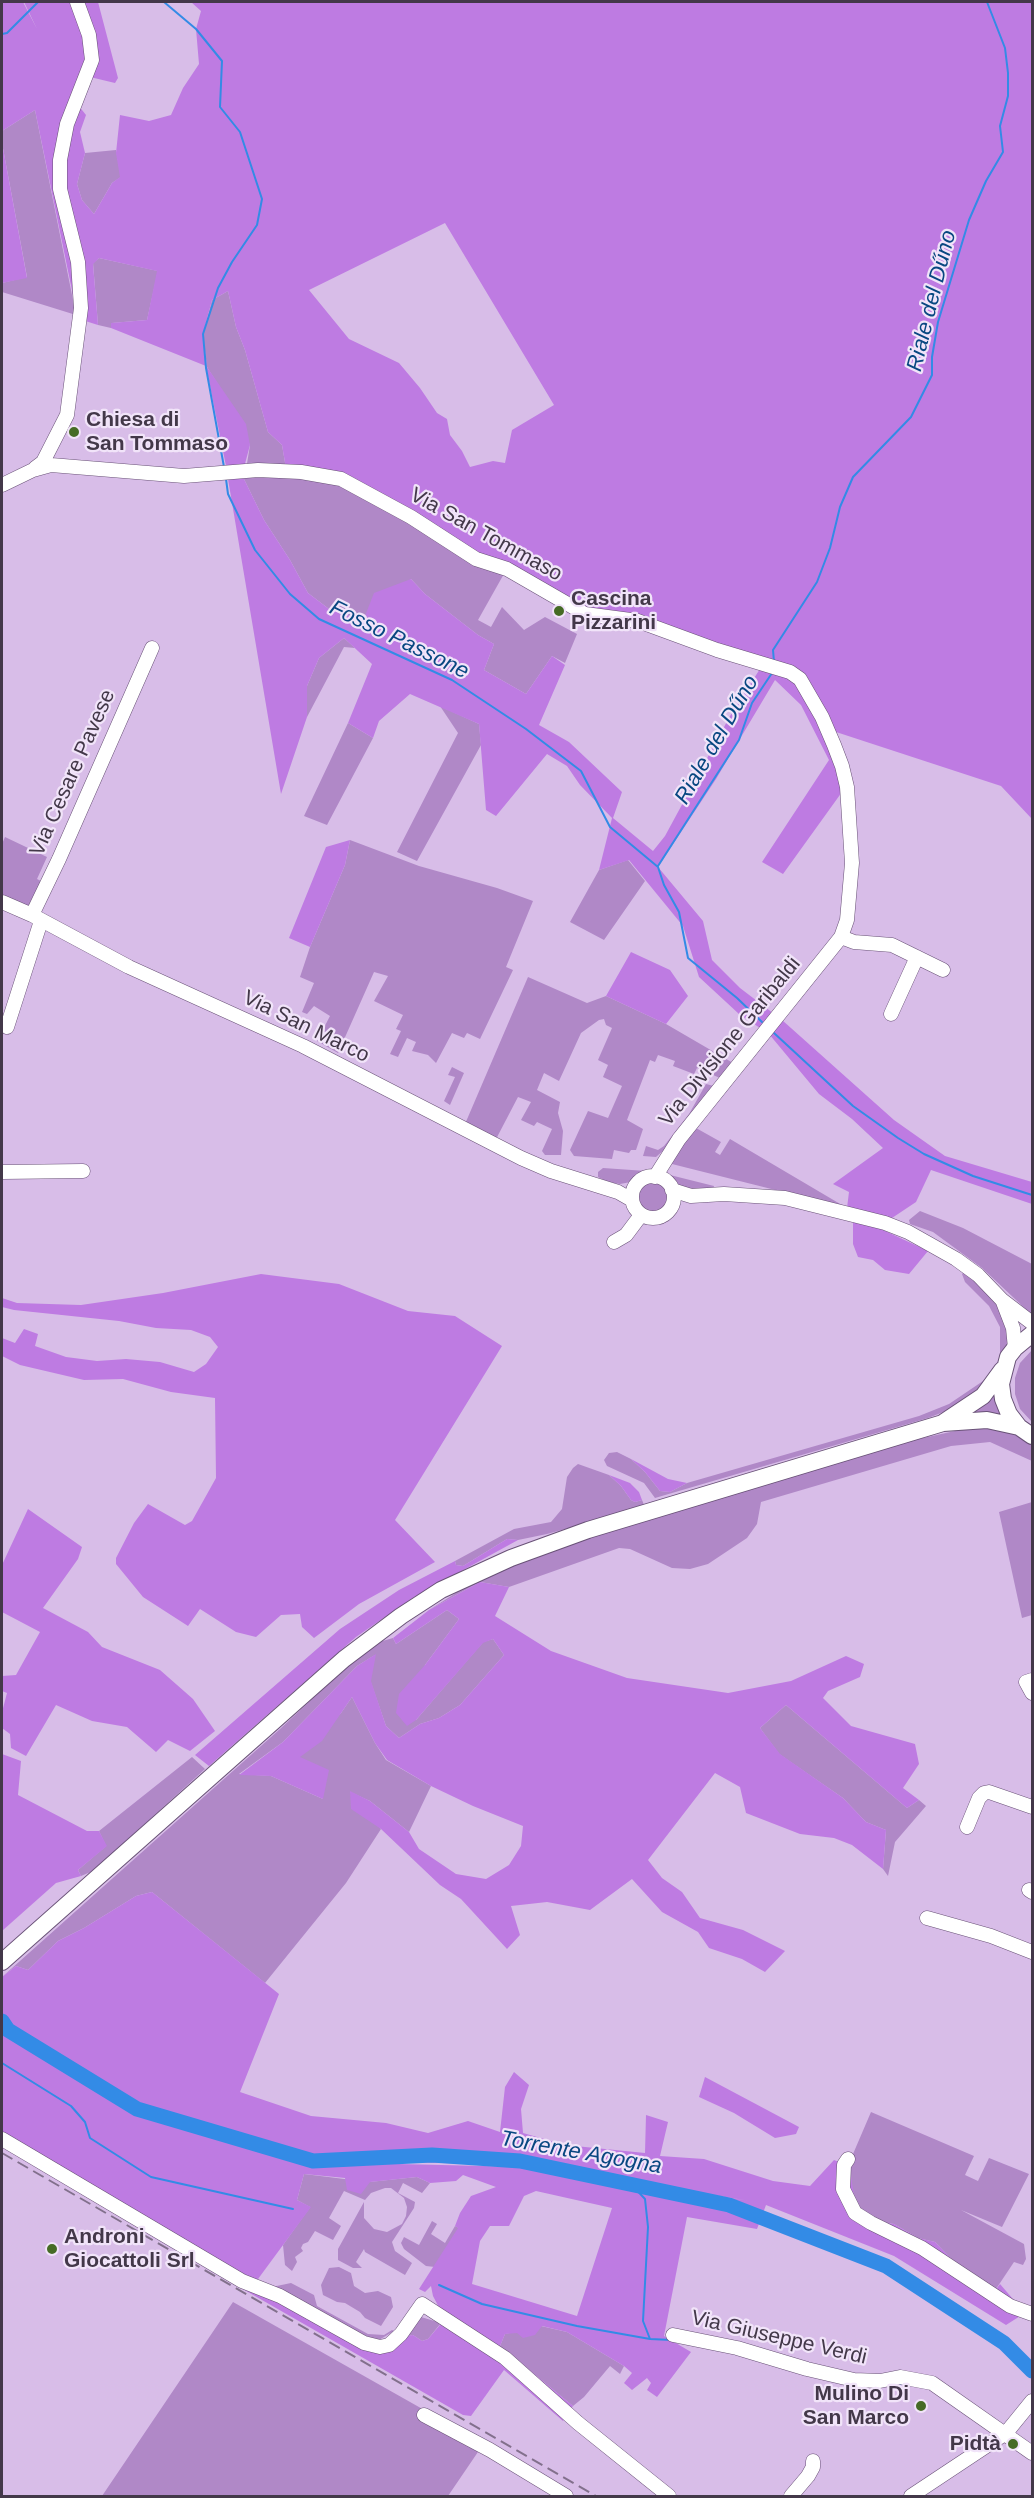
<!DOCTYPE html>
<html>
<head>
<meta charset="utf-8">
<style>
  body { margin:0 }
  #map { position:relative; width:1034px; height:2498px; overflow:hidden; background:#d8bde8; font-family:Arial,sans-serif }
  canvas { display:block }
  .frame { position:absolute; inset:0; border:3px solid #433849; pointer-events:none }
</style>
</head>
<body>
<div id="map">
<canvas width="1034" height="2498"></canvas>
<div class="frame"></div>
</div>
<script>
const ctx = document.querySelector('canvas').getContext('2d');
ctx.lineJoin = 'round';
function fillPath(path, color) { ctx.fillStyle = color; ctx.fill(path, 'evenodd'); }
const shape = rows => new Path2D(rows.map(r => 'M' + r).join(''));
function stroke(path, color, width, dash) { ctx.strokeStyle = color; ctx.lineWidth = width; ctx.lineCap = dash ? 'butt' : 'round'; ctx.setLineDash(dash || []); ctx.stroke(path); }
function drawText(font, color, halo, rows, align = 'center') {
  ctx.font = font + ' Arial,sans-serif'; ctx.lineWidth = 4.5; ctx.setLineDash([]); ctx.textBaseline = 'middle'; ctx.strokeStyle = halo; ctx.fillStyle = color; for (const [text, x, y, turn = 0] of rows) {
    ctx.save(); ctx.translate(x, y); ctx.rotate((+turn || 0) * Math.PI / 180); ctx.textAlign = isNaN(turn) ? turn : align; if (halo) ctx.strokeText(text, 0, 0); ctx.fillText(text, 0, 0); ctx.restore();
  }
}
const green = shape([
  [35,110,76,315,2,292,2,283,27,277,2,143,2,131],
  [116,150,121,177,112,183,94,214,82,200,77,184,85,153],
  [99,258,158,271,147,320,112,323,111,328,98,325,93,263],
  [228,291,236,327,245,350,268,432,282,445,287,474,245,476,250,445,225,396,207,367,203,334,212,300],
  [298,475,339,482,505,572,478,620,491,627,502,607,524,630,545,617,577,634,565,663,552,656,526,694,484,670,494,644,478,635,425,594,411,579,363,621,329,609,308,593,290,560,264,520,243,477],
  [344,638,355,648,344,647,307,717,307,686,319,658],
  [440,706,479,724,481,745,417,861,397,852,458,733],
  [348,723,373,738,327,825,304,816],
  [5,837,47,857,37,879,45,883,32,911,2,897,2,844],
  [350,840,419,866,497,888,533,901,506,967,513,970,480,1039,467,1033,464,1038,452,1033,436,1063,428,1055,412,1051,416,1042,407,1038,398,1057,390,1054,401,1031,396,1029,403,1015,374,1001,388,976,374,972,338,1053,317,1041,330,1016,314,1006,307,1014,302,1012,314,983,300,977,310,947,345,865],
  [628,860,645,881,604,940,570,922,599,870],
  [528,977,587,1003,606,996,666,1024,733,1063,720,1078,697,1068,694,1074,673,1066,675,1061,658,1055,655,1062,650,1060,627,1120,643,1129,636,1150,631,1150,629,1153,614,1150,612,1159,574,1156,570,1150,588,1111,608,1118,622,1086,603,1077,608,1065,598,1060,612,1028,606,1025,604,1019,599,1020,581,1033,559,1081,544,1073,537,1090,560,1102,558,1113,563,1131,561,1155,545,1155,542,1151,552,1129,537,1122,534,1126,521,1120,531,1102,518,1097,495,1141,465,1124],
  [452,1067,464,1073,450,1105,444,1101,455,1077,448,1075],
  [706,1084,714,1086,665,1149,656,1157,643,1156,646,1146,658,1150,664,1146,689,1114],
  [696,1128,721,1142,715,1152,720,1155,730,1139,847,1208,668,1163],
  [603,1168,646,1171,631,1182,620,1184,608,1182,598,1177,598,1172],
  [670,1175,714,1186,713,1191,679,1189,673,1183],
  '637 1196a16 16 0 1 1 32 0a16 16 0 1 1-32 0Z',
  [920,1211,963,1228,1032,1264,1032,1315,982,1268,933,1232,910,1224,909,1220],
  [964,1272,997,1301,1010,1339,992,1380,964,1404,928,1418,655,1498,644,1483,607,1466,604,1460,609,1453,617,1452,631,1459,645,1472,660,1491,670,1492,687,1483,919,1416,949,1404,986,1379,998,1363,1000,1354,1000,1327,989,1306,965,1282,962,1274],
  [1032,1350,1032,1422,1020,1409,1015,1394,1015,1378,1020,1363],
  [999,1392,1007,1418,971,1412,981,1406],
  [978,1426,1005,1429,1032,1442,1032,1461,990,1442,951,1446,761,1502,757,1524,747,1538,708,1564,690,1569,672,1568,630,1549,619,1548,509,1587,480,1582,429,1610,478,1579,575,1542,909,1441],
  [578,1464,609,1475,621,1486,631,1500,635,1502,642,1500,645,1507,547,1534,518,1540,507,1539,463,1566,456,1565,455,1561,514,1529,551,1522,562,1509,567,1477,573,1468],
  [1032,1502,1032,1615,1022,1618,999,1512],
  [447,1610,459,1619,425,1665,416,1720,483,1642,493,1639,504,1655,460,1705,439,1718,420,1724,399,1738,386,1726,370,1680,375,1655,357,1666,283,1742,239,1774,271,1776,323,1799,299,1757,341,1713,352,1697,375,1743,386,1760,431,1786,409,1832,370,1801,350,1792,381,1829,346,1883,265,1983,152,1892,136,1896,84,1928,58,1941,28,1970,16,1966,2,1977,280,1729,355,1659,379,1642,393,1638,396,1644],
  [786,1705,907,1808,919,1800,926,1806,895,1842,888,1876,883,1869,886,1830,866,1822,843,1798,779,1754,760,1728],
  [192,1757,205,1769,93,1871,81,1876,78,1870,106,1846,99,1831],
  [871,2112,974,2156,965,2175,978,2181,989,2158,1029,2174,1002,2227,961,2210,1024,2244,1026,2259,1023,2265,1014,2262,994,2292,959,2267,935,2242,918,2238,894,2224,881,2222,856,2207,844,2164,850,2161],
  [304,2174,369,2182,417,2177,430,2183,422,2193,403,2183,398,2193,415,2202,414,2208,392,2242,395,2251,412,2263,405,2275,365,2252,364,2249,356,2262,362,2268,353,2268,338,2260,338,2249,364,2202,364,2218,374,2229,387,2232,402,2224,406,2216,407,2207,404,2198,391,2188,385,2188,371,2193,365,2200,344,2191,329,2218,341,2226,333,2240,315,2231,308,2242,303,2244,301,2248,303,2251,295,2257,297,2262,292,2271,285,2265,283,2245,310,2207,297,2200],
  [432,2221,437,2224,431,2234,445,2243,455,2226,459,2228,435,2267,426,2266,404,2249,401,2243,404,2237,419,2245],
  [339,2267,351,2273,354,2286,365,2293,378,2291,391,2297,393,2307,381,2326,365,2318,360,2312,345,2303,337,2302,323,2295,321,2285,329,2268],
  [291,2283,314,2295,317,2306,368,2334,384,2335,392,2330,394,2331,379,2340,371,2338,328,2319,272,2287],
  [233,2302,426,2411,480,2449,448,2496,102,2496],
  [421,2317,441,2323,428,2339,422,2341,413,2335,405,2337],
  [541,2326,567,2332,624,2366,620,2374,610,2366,584,2397,573,2406,500,2346,505,2334]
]);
const forest = shape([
  [2,2,23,2,37,29,24,2,98,2,118,78,115,83,90,77,78,105,86,115,80,132,85,153,77,184,82,200,94,214,112,183,120,177,116,153,120,115,149,121,171,115,183,88,199,64,196,29,201,11,191,2,1032,2,1032,819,1001,786,833,731,846,764,850,789,842,792,783,874,762,862,829,760,801,705,775,680,716,779,658,867,703,921,712,960,740,988,782,1020,894,1120,945,1156,1032,1182,1032,1204,931,1170,916,1202,892,1218,847,1208,849,1192,833,1184,883,1148,852,1119,819,1094,769,1034,739,1014,699,977,683,926,629,860,599,870,612,818,580,785,567,766,547,754,496,816,486,810,479,724,410,694,379,721,373,738,348,723,372,664,344,638,319,658,307,686,307,717,281,794,228,479,243,477,264,520,290,560,308,593,329,609,363,621,374,593,411,579,425,594,478,635,494,644,484,670,526,694,552,656,565,665,539,725,569,742,622,792,613,818,653,851,665,836,730,716,765,661,635,617,586,612,508,569,477,558,412,516,364,492,340,481,287,474,282,445,268,432,245,350,236,327,228,291,212,300,203,334,207,367,246,424,250,445,242,475,228,476,206,366,111,328,111,323,147,320,157,271,99,258,93,264,98,325,79,319,79,261,62,188,62,160,70,125,78,106,73,95,58,159,59,189,76,261,77,315,35,110,2,131],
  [445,223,554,405,512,430,505,463,493,461,470,467,462,451,450,435,447,419,437,413,420,388,399,363,349,339,309,290],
  [2,143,27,278,2,283],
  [350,840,345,865,310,947,289,938,326,847],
  [631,952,670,970,688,996,666,1024,606,996],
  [853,1221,881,1229,928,1251,909,1274,885,1270,873,1260,858,1257,853,1244],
  [261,1274,339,1284,408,1311,455,1316,502,1346,395,1520,435,1562,359,1604,314,1638,302,1627,300,1614,281,1615,256,1637,236,1632,200,1609,188,1626,143,1597,116,1564,116,1558,134,1523,148,1504,185,1525,192,1521,216,1478,215,1398,171,1392,123,1379,84,1380,20,1365,2,1356,2,1338,15,1343,24,1329,38,1334,35,1346,66,1357,97,1361,126,1359,160,1362,194,1372,206,1364,218,1347,210,1337,191,1330,156,1328,119,1321,14,1310,2,1307,2,1298,17,1303,81,1305,163,1293],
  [631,1459,668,1479,687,1483,670,1492,660,1491,645,1472],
  [609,1475,630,1483,639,1492,642,1500,635,1502,631,1500,621,1486],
  [28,1509,82,1547,78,1559,43,1608,88,1632,102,1647,160,1670,193,1699,215,1731,190,1751,168,1740,156,1752,127,1727,92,1721,56,1705,26,1756,11,1748,10,1734,2,1728,2,1712,7,1693,2,1691,2,1676,16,1675,40,1632,2,1612,2,1565],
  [507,1539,518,1540,414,1597,356,1637,209,1766,195,1755,340,1629,399,1590,455,1561,456,1565,463,1566],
  [480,1582,509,1587,495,1616,551,1651,627,1678,728,1693,791,1681,846,1656,864,1664,860,1677,828,1691,823,1698,851,1726,915,1744,919,1764,903,1788,919,1800,907,1808,786,1705,760,1728,780,1754,843,1798,866,1822,886,1830,883,1869,852,1845,834,1838,800,1834,746,1813,740,1787,715,1773,648,1860,662,1878,682,1892,700,1918,743,1930,785,1951,765,1972,742,1959,709,1948,698,1932,662,1912,632,1879,590,1910,547,1902,511,1906,520,1935,507,1949,461,1899,440,1885,381,1829,351,1809,350,1791,370,1801,409,1832,419,1849,456,1874,486,1879,509,1865,521,1846,523,1826,473,1806,431,1786,387,1760,375,1743,352,1697,322,1741,300,1757,329,1770,323,1799,271,1776,239,1775,283,1742,357,1666,376,1654,371,1681,386,1726,399,1738,420,1724,439,1718,460,1705,504,1655,493,1639,483,1643,416,1720,407,1726,396,1713,399,1694,425,1665,459,1619,447,1610,396,1644,393,1638,429,1610],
  [2,1754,21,1761,18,1795,87,1831,99,1831,107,1846,78,1870,81,1876,56,1883,2,1931],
  [152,1892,279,1994,240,2092,311,2116,386,2123,428,2133,468,2121,500,2132,505,2087,514,2072,529,2085,521,2109,523,2133,565,2145,645,2153,646,2115,668,2122,660,2156,704,2159,773,2181,810,2186,834,2160,844,2164,851,2176,856,2207,881,2222,894,2224,918,2238,935,2242,959,2267,994,2292,1000,2284,1025,2313,1006,2325,894,2256,766,2205,757,2229,687,2217,664,2336,691,2352,657,2397,647,2390,651,2383,647,2378,632,2390,624,2383,632,2373,624,2366,567,2332,542,2326,535,2335,523,2338,517,2333,505,2334,500,2346,573,2406,563,2421,504,2370,471,2416,463,2415,241,2288,97,2203,362,2345,413,2335,422,2341,428,2339,445,2319,433,2296,431,2286,425,2292,419,2289,458,2228,455,2226,460,2213,471,2196,496,2187,463,2175,456,2181,430,2183,417,2177,370,2182,361,2194,347,2190,345,2178,304,2174,297,2200,311,2207,258,2279,251,2282,2,2136,2,2023,8,2031,136,2109,313,2162,527,2167,750,2201,528,2165,313,2160,137,2108,9,2030,2,2019,2,1977,16,1966,28,1970,58,1941,84,1928,136,1896],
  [536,2191,612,2208,577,2316,472,2284,480,2241,490,2226,509,2226,524,2196],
  [705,2077,799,2127,796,2134,775,2138,734,2113,699,2097]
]);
const stream = shape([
  [164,2,196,29,222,61,220,107,240,132,262,199,257,225,232,262,218,288,203,334,206,368,224,467],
  [2,34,7,33,38,2],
  [226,479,228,494,255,550,290,594,319,619,452,680,526,729,581,771,610,827,658,867,664,885,679,912,688,958,737,998,762,1022],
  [774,662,773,650,817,582,830,548,840,507,853,477,911,417,932,375,932,357,938,322,969,220,986,181,1003,152,1000,126,1008,96,1008,73,1005,48,987,2],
  [658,866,739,740,752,703,772,673],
  [774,1033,853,1106,898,1138,924,1154,973,1176,1032,1195],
  [2,2063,71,2106,85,2122,90,2138,151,2177,293,2209],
  [631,2184,645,2199,648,2227,643,2321,650,2339],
  [439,2285,482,2304,577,2326,650,2339,672,2340],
  [887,2386,902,2384]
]);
const river = shape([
  [2,2021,8,2030,137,2109,313,2161,432,2155,520,2161,729,2205,886,2266,1004,2343,1032,2371]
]);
const minor = shape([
  [35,468,43,462,67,415,81,308,78,262,60,189,60,160,67,124,92,60,89,35,77,2],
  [2,485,33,470,51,465,184,476,258,470,301,472,341,479,411,517,476,559,507,569,585,614,638,621,717,650,790,672,800,679,822,717,834,745,842,766,847,787,852,863,847,920,841,937,679,1139,655,1177],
  [2,902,32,915,129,967,303,1046,521,1158,551,1171,618,1192,632,1200],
  [32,915,59,859,152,648],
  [841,937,854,942,892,945,943,970],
  [891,1014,917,957],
  [7,1027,41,921],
  [2,1172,83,1171],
  '632 1197a21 21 0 1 1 42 0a21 21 0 1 1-42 0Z',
  [672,1190,691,1196,724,1194,785,1198,885,1223,908,1232,956,1259,978,1275,1002,1300,1032,1323],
  [614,1242,626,1235,641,1215],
  [1003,1302,1013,1328,1015,1348],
  [1032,1680,1026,1682,1032,1693],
  [967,1827,979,1798,984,1793,989,1792,1032,1807],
  [1029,1890,1032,1892],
  [927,1918,991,1936,1032,1952],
  [2,2139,242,2281,280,2296,364,2343,380,2347,389,2345,401,2334,422,2304,505,2358,578,2423,669,2496],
  [848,2159,844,2165,843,2189,855,2213,871,2223,922,2248,1010,2306,1032,2314],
  [673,2335,737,2348,807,2369,854,2380,880,2381,900,2377,932,2383,1032,2453],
  [424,2415,490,2450,566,2496],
  [791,2496,808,2476,813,2467,813,2461],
  [911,2496,1006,2433,1032,2401]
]);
const major = shape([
  [1032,1334,1015,1348,1008,1357,1001,1384,1003,1399,1009,1414,1019,1427,1032,1436],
  [944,1422,983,1396,1002,1370],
  [2,1962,344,1659,401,1616,441,1590,511,1558,588,1530,943,1423,987,1420,1019,1427]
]);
const rail = shape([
  [2,2153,596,2496]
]);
const markers = [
  [74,432,6,"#466b25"],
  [559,611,6,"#466b25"],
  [52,2249,6,"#466b25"],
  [921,2406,6,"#466b25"],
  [1013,2444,6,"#466b25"]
];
const poiNames = [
  ["Chiesa di",86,420],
  ["San Tommaso",86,444],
  ["Cascina",571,599],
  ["Pizzarini",571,623],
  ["Androni",64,2237],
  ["Giocattoli Srl",64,2261],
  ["Mulino Di",909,2394,"right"],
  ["San Marco",909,2418,"right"],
  ["Pidtà",1001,2444,"right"]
];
const streetNames = [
  ["Via San Tommaso",486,535,29],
  ["Via Cesare Pavese",73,773,-66],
  ["Via San Marco",306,1027,26],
  ["Via Divisione Garibaldi",730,1042,-51],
  ["Via Giuseppe Verdi",779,2338,13]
];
const waterNames = [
  ["Riale del Dűno",932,301,-76],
  ["Fosso Passone",399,640,26],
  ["Riale del Dűno",717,740,-60],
  ["Torrente Agogna",581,2153,10]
];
fillPath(green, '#b088c7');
fillPath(forest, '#be7be2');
stroke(stream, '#338be6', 2);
stroke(river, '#338be6', 15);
stroke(minor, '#695277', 15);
stroke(major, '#695277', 18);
stroke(minor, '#fff', 14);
stroke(major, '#fff', 16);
stroke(rail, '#82708c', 2, [12, 6]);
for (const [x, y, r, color] of markers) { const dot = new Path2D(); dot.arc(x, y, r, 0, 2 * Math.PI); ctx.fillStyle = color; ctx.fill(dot); stroke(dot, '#f1e4f9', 2); }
drawText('bold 21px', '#433849', '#f1e4f9', poiNames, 'left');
drawText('21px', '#433849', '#f1e4f9', streetNames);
drawText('italic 22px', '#084781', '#f1e4f9', waterNames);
</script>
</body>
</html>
